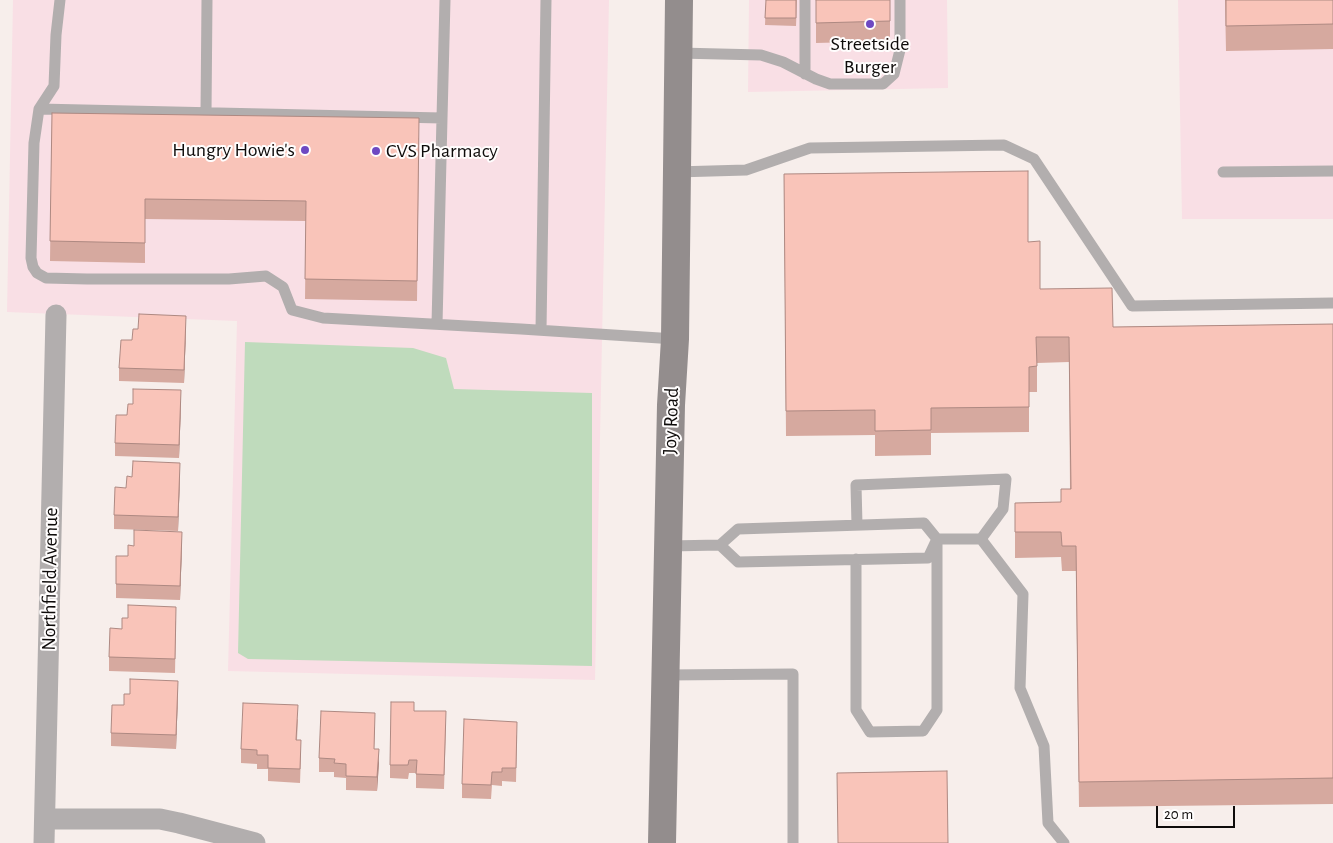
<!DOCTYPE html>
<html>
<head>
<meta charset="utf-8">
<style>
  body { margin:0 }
  #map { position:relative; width:1333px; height:843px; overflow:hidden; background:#f7eeeb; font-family:"Alegreya Sans",sans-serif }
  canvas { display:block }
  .scale { position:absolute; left:1156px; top:806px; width:79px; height:22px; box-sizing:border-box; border:2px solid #0e0b0a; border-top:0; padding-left:6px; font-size:15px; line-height:18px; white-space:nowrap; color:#0e0b0a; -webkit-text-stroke:4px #fffdfd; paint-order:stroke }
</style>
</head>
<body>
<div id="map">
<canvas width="1333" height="843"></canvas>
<div class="scale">20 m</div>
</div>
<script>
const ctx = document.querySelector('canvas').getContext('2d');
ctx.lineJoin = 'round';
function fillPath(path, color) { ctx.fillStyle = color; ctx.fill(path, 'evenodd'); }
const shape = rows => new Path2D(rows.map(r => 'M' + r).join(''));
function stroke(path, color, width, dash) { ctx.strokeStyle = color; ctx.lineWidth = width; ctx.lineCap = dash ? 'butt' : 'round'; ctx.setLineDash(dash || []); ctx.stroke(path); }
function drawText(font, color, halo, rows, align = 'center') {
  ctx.font = font + ' "Alegreya Sans",sans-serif'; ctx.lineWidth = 4; ctx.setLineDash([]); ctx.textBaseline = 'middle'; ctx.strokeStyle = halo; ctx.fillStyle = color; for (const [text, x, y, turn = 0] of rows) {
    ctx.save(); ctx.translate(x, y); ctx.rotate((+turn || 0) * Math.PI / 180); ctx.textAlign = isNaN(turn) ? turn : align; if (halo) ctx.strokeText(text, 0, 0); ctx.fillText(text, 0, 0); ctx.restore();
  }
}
const commercial = shape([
  [13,0,609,0,595,680,228,671,237,321,7,312],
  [749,0,947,0,948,88,748,92],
  [1178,0,1333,0,1333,219,1182,219]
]);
const green = shape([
  [245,342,413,348,446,358,454,389,592,393,592,666,248,659,238,653]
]);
const lane = shape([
  [60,0,56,35,54,86,39,109,34,143,31,258,33,267,37,273,46,278,87,279,229,279,266,276,283,287,292,310,323,318,521,329,675,339],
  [679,53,761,55,783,62,816,79,830,84,883,84,894,74,900,50,900,0],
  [805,74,805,0],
  [39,109,442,118,437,324],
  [206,113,207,0],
  [442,118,445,0],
  [676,172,746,170,810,148,1004,145,1034,159,1132,306,1333,303],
  [1223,172,1333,171],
  [541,330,546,0],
  [857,525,856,485,1006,479,1003,509,981,539],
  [937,539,981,539,1023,594,1020,688,1044,746,1048,823,1064,843],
  [720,545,738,562,928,558,936,541],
  [669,546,720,545,738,529,924,523,937,539,937,710,923,731,870,732,856,710,856,559],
  [665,675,793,674,793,843]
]);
const street = shape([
  [45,819,160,819,179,823,255,843],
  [44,843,56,315]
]);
const secondary = shape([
  [662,843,671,405,675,339,679,0]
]);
const wall = shape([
  [766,0,797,0,796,26,765,25],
  [816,0,890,0,890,41,816,43],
  [1225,0,1333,0,1333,49,1226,51],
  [52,113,419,138,417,301,305,299,306,221,145,219,145,263,50,261],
  [784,174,1028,242,1040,289,1113,327,1333,324,1333,804,1079,807,1076,571,1062,571,1061,557,1015,558,1015,503,1061,502,1070,489,1069,362,1037,363,1037,392,1029,392,1029,432,931,433,931,455,875,456,875,435,786,436],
  [186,329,184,383,119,381,119,368],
  [181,404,179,458,115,456,115,443,127,415],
  [180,477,178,531,114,529,114,515],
  [182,546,180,600,116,598,116,556,128,556],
  [176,621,175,673,109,671,109,657,122,629],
  [178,694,176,749,111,746,111,733,124,705],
  [414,711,446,725,444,789,416,788,416,773,409,773,408,779,390,778,390,765],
  [298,719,297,740,301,754,300,783,268,781,268,769,257,769,257,764,241,763,241,749],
  [375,727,374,749,379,763,377,791,346,790,346,778,334,777,334,772,319,772,319,758],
  [517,735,516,782,502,781,502,786,492,785,491,799,462,798,462,784]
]);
const shadedWall = shape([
  [186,316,186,329,184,383,184,370],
  [181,390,181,404,179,458,179,445],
  [180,463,180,477,178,531,178,517],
  [182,532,182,546,180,600,180,586],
  [178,681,178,694,176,749,176,735],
  [379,749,379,763,377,791,377,777]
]);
const building = shape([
  [766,0,796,0,796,18,765,18,766,0],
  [816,0,890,0,890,21,816,23,816,0],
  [1226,0,1333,0,1333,24,1226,26,1226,0],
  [52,113,419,118,417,281,305,279,306,201,145,199,145,243,50,241,52,113],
  [1028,171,1028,242,1040,241,1040,289,1112,288,1113,327,1333,324,1333,778,1079,782,1076,546,1062,546,1061,532,1015,532,1015,503,1061,502,1061,489,1071,489,1069,337,1036,337,1037,366,1029,367,1029,407,931,408,931,430,875,431,875,410,786,411,784,174,1028,171],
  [139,314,186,316,184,370,119,368,121,340,132,340,133,329,138,329,139,314],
  [133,389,181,390,179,445,115,443,116,415,127,415,128,404,133,404,133,389],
  [133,461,180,463,178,517,114,515,115,487,126,488,127,476,132,477,133,461],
  [134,530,182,532,180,586,116,584,116,556,128,556,128,545,134,546,134,530],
  [128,605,176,607,175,659,109,657,110,628,122,629,122,618,128,618,128,605],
  [130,679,178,681,176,735,111,733,112,705,124,705,124,694,130,694,130,679],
  [391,702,414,702,414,711,446,711,444,775,416,774,417,760,409,760,408,765,390,765,391,702],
  [243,703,298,705,296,740,301,740,300,769,268,768,268,755,257,755,257,750,241,749,243,703],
  [321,711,375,713,374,749,379,749,377,777,346,776,346,764,334,763,335,759,319,758,321,711],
  [464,719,517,722,516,768,502,768,502,772,492,772,491,785,462,784,464,719],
  [947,771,948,843,838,843,837,773,947,771]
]);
const markers = [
  [870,24,5,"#6e49c2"],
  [305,150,5,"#6e49c2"],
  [376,151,5,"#6e49c2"]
];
const poiNames = [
  ["Streetside",870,44],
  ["Burger",870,67],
  ["Hungry Howie's",295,150,"right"],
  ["CVS Pharmacy",386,151,"left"]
];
const streetNames = [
  ["Joy Road",671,421,-88],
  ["Northfield Avenue",50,579,-89]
];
fillPath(commercial, '#f9dfe5');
fillPath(green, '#bfdbbc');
stroke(lane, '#b2aeae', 11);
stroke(street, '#b2aeae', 21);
stroke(secondary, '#938d8d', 28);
fillPath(wall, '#d6a99f');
fillPath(shadedWall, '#ae8982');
fillPath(building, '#f9c4b9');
stroke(building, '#ae8982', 1);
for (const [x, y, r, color] of markers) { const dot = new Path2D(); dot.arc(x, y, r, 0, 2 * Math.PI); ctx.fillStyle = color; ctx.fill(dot); stroke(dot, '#fffdfd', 2); }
drawText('20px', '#0e0b0a', '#fffdfd', poiNames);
drawText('20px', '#0e0b0a', '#fffdfd', streetNames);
</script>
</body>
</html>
